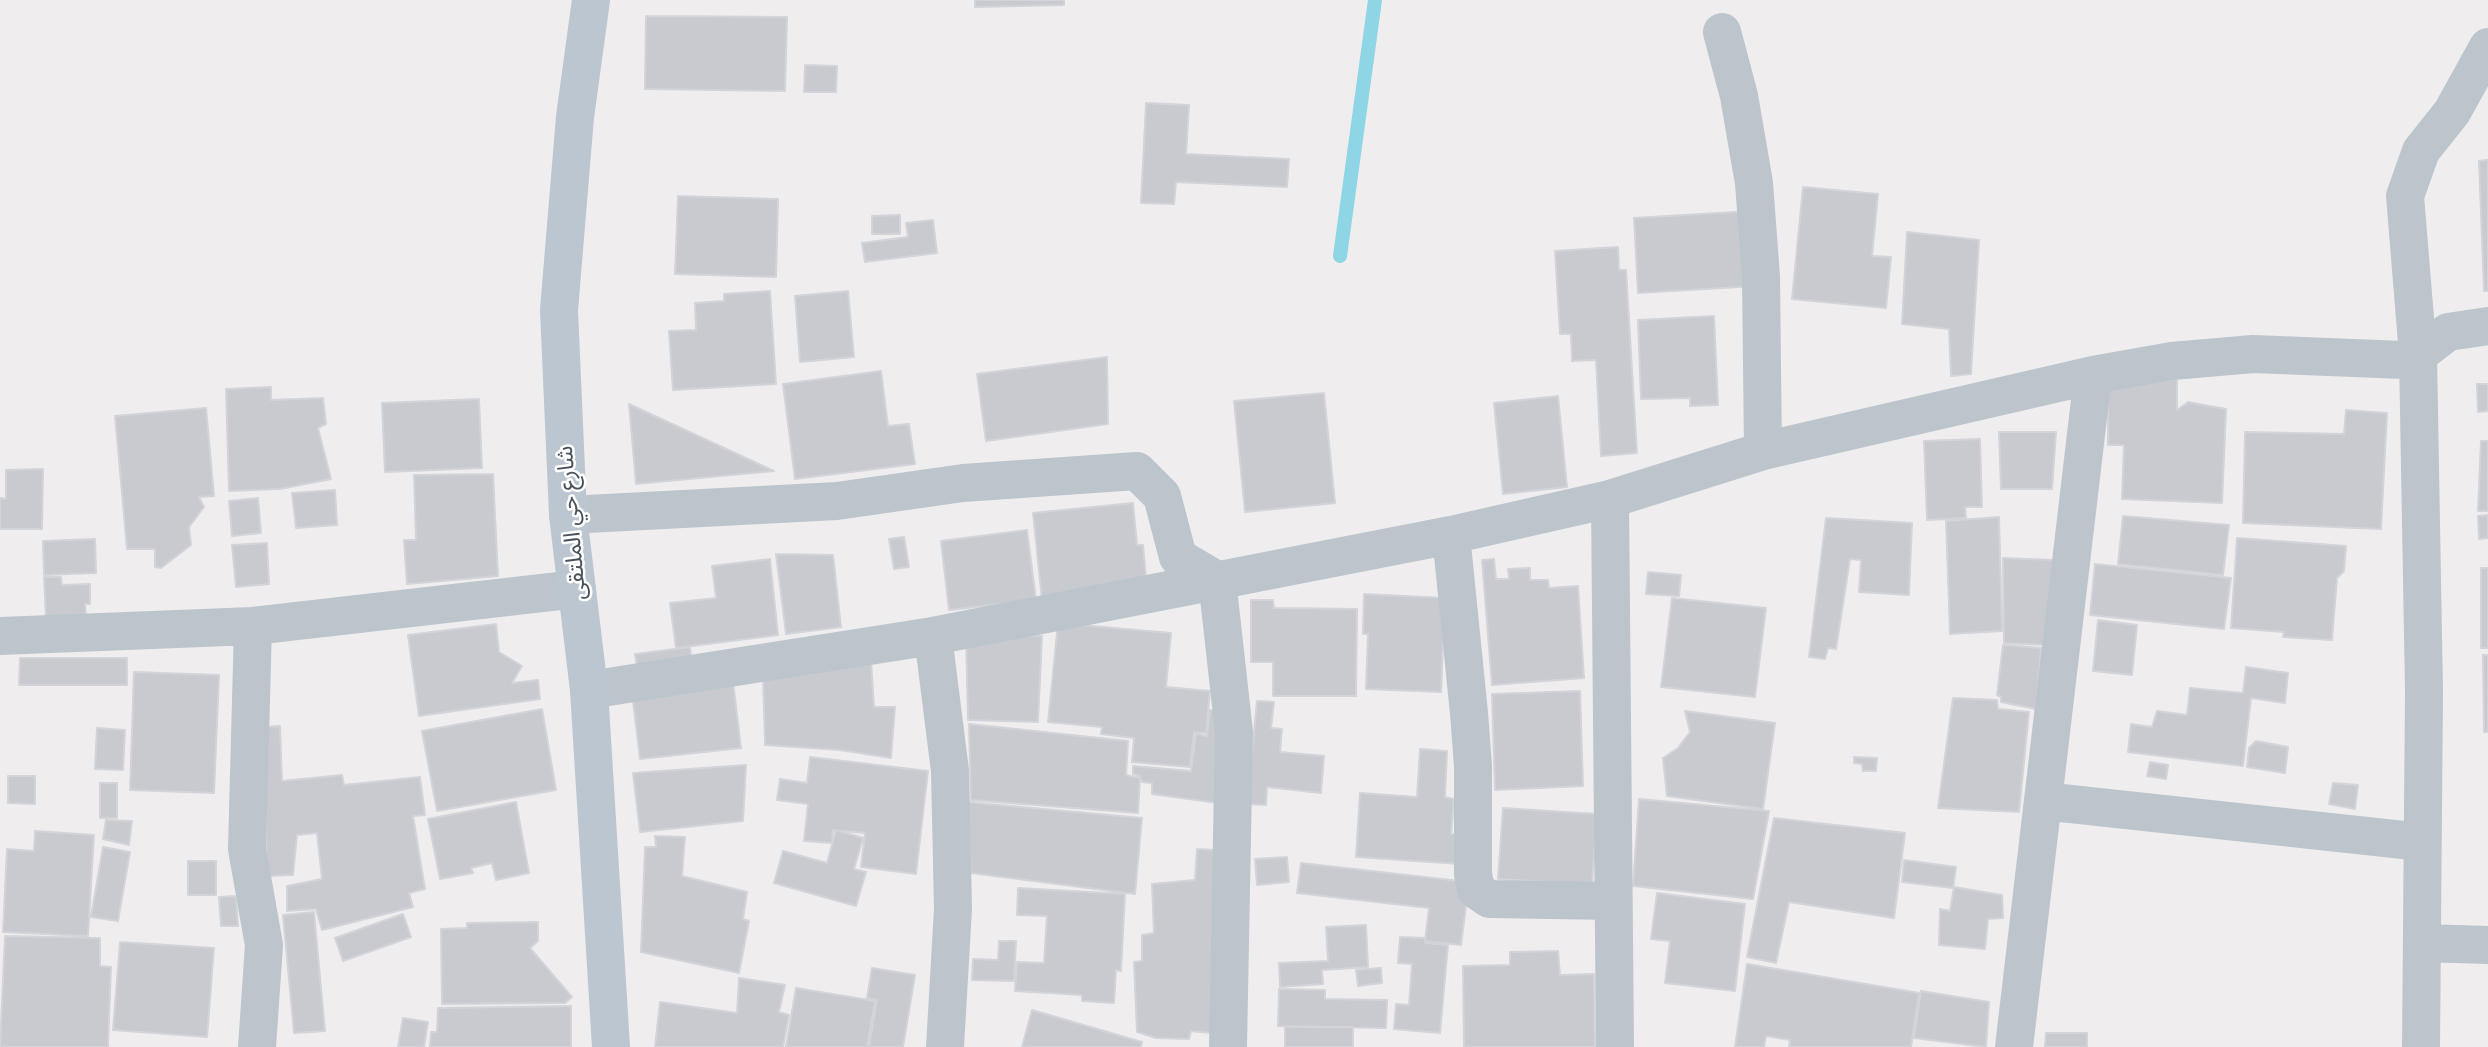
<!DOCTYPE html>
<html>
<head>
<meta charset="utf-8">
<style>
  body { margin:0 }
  canvas { display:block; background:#f0edee }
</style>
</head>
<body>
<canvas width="2488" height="1047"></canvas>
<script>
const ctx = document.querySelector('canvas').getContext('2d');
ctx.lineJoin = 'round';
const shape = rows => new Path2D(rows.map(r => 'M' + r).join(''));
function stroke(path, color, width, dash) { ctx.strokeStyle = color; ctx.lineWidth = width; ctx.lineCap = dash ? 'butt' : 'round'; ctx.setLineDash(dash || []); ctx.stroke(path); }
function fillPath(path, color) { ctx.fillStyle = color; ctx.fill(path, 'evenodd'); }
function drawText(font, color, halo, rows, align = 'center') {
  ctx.font = font + ' "Fira Sans Condensed","Noto Sans Arabic",sans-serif'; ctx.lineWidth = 5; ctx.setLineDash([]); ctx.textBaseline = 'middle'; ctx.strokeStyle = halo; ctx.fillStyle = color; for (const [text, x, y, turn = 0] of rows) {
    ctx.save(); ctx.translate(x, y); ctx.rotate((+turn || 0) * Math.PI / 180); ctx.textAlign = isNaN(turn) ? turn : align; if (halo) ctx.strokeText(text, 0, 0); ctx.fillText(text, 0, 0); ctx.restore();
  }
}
const stream = shape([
  [1340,256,1375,0]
]);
const building = shape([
  [975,0,1064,0,1064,5,975,7,975,0],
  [646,16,787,17,785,91,645,89,646,16],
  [805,65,837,66,836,92,804,92,805,65],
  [1146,103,1189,105,1186,154,1289,159,1287,187,1176,182,1174,204,1141,203,1146,103],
  [2488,160,2488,291,2484,291,2479,161,2488,160],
  [1803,187,1878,194,1872,256,1891,257,1886,308,1792,299,1803,187],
  [678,196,778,199,776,277,675,274,678,196],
  [1752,211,1756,286,1638,293,1634,218,1752,211],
  [900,215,900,234,872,234,872,216,900,215],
  [933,220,937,253,865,262,862,243,908,237,906,223,933,220],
  [1907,232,1979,240,1971,374,1951,376,1949,329,1902,324,1907,232],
  [1618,247,1619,270,1626,270,1637,453,1601,456,1596,360,1572,361,1571,334,1560,334,1555,251,1618,247],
  [770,291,776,384,673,390,669,331,696,330,695,303,724,301,724,294,770,291],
  [848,291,854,357,800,362,795,296,848,291],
  [1714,316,1718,405,1690,406,1690,398,1641,399,1638,320,1714,316],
  [1107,357,1108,424,986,441,977,374,1107,357],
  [881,371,888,426,909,424,915,464,795,479,783,384,881,371],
  [2177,379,2177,410,2188,402,2226,409,2222,503,2122,499,2124,445,2108,445,2108,389,2177,379],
  [2477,384,2488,384,2488,411,2478,412,2477,384],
  [271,387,271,400,323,398,326,424,318,428,331,479,280,489,229,491,226,389,271,387],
  [1324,393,1335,503,1245,512,1234,401,1324,393],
  [1558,396,1567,487,1503,494,1494,403,1558,396],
  [479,399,482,468,385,472,382,403,479,399],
  [629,404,774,471,636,484,629,404],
  [206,408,214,496,199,497,204,507,189,527,191,545,161,568,155,567,155,549,127,549,115,416,206,408],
  [2346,410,2387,413,2381,529,2243,523,2245,432,2344,434,2346,410],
  [1999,432,2056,432,2052,489,2001,489,1999,432],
  [1980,439,1982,507,1965,507,1966,518,1927,520,1924,441,1980,439],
  [2481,441,2488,441,2488,511,2478,511,2481,441],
  [43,469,42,529,0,529,0,498,6,499,6,470,43,469],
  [493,474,498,576,407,584,404,540,416,540,414,475,493,474],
  [335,490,337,525,296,528,292,493,335,490],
  [258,498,261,533,232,536,229,501,258,498],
  [1133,503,1137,545,1143,545,1147,589,1042,600,1033,513,1133,503],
  [2488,515,2488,538,2479,539,2478,516,2488,515],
  [2123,516,2229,525,2223,575,2118,564,2123,516],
  [1999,517,2002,631,1950,634,1946,521,1999,517],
  [1826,518,1912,523,1909,595,1859,592,1861,560,1850,559,1836,649,1828,648,1825,659,1809,657,1826,518],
  [1027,530,1036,600,949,610,941,541,1027,530],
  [904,537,909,567,894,569,889,539,904,537],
  [2237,538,2346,546,2344,571,2337,578,2332,640,2283,637,2284,632,2231,628,2237,538],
  [95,539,96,573,44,575,43,541,95,539],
  [267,543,269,584,236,587,232,545,267,543],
  [776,554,833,555,841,627,786,634,776,554],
  [2003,558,2054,560,2044,645,2004,643,2003,558],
  [770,559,778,635,676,648,670,603,716,598,712,566,770,559],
  [1494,559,1496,579,1509,579,1508,569,1530,568,1530,580,1548,580,1549,588,1578,586,1584,678,1492,685,1482,560,1494,559],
  [2095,564,2231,578,2224,629,2090,615,2095,564],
  [2481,568,2488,568,2488,648,2481,648,2481,568],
  [1648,572,1681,575,1679,596,1646,594,1648,572],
  [44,577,61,577,62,585,90,584,90,604,85,604,86,617,46,619,44,577],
  [1364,594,1445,598,1441,692,1366,689,1368,634,1363,634,1364,594],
  [1672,598,1766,608,1755,697,1661,687,1672,598],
  [1251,600,1273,600,1274,608,1357,609,1356,696,1273,696,1273,662,1251,662,1251,600],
  [2098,620,2137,625,2132,675,2093,671,2098,620],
  [1058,623,1171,633,1166,687,1210,691,1206,733,1194,732,1190,767,1132,762,1134,738,1101,734,1102,727,1048,722,1058,623],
  [496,624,499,652,522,666,512,683,538,680,540,699,419,716,408,635,496,624],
  [966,636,1042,636,1038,722,968,720,966,636],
  [2003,645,2041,648,2036,709,2001,702,2001,697,1997,695,2003,645],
  [690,647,692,666,638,673,635,654,690,647],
  [2483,655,2488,655,2488,732,2484,732,2483,655],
  [20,658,127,658,127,685,19,685,20,658],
  [871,661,874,707,895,707,891,758,840,750,765,745,763,677,871,661],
  [2246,667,2288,673,2285,703,2251,698,2243,766,2128,752,2131,724,2152,727,2157,711,2187,715,2190,688,2243,693,2246,667],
  [134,672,219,675,214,793,130,790,134,672],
  [733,681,741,748,640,759,632,693,733,681],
  [1580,691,1583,786,1495,790,1492,694,1580,691],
  [1953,698,1997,700,1998,709,2029,712,2019,812,1938,808,1953,698],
  [1257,701,1274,702,1271,728,1282,729,1280,752,1324,756,1321,793,1267,787,1266,805,1247,804,1257,701],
  [542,709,556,790,437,811,422,731,542,709],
  [1210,710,1220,711,1218,803,1152,794,1152,783,1142,782,1140,776,1133,774,1133,766,1191,771,1196,734,1207,736,1210,710],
  [1685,711,1775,723,1763,809,1667,796,1663,758,1678,748,1690,732,1685,711],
  [969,724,1128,741,1126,775,1140,778,1138,813,971,800,969,724],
  [280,726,282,781,342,775,344,785,420,777,425,815,413,816,425,889,409,893,413,907,322,930,316,909,287,911,287,886,322,879,317,833,297,835,293,875,267,876,264,727,280,726],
  [97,728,125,730,123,770,95,769,97,728],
  [2256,741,2288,747,2285,773,2247,767,2249,748,2256,741],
  [1420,749,1447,751,1445,797,1454,799,1451,834,1462,834,1460,864,1356,857,1360,793,1417,797,1420,749],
  [810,757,928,771,916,874,861,867,865,833,833,830,832,843,804,841,808,804,777,800,780,779,807,783,810,757],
  [1854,757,1877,758,1876,771,1863,771,1862,764,1854,763,1854,757],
  [2150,762,2168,765,2166,779,2147,776,2150,762],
  [746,765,743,821,640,832,633,773,746,765],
  [8,776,35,776,35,804,8,803,8,776],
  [100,783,117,783,117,818,100,818,100,783],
  [2333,783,2358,785,2355,809,2329,804,2333,783],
  [1639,799,1769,811,1753,899,1633,886,1639,799],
  [516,802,529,873,496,880,492,863,471,868,473,873,440,879,428,819,516,802],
  [967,802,1142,818,1135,894,971,873,967,802],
  [1503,808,1597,814,1592,885,1498,879,1503,808],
  [1774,818,1905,833,1894,918,1789,902,1776,963,1747,957,1774,818],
  [106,820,132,821,129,845,103,839,106,820],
  [836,830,863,838,854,869,866,872,856,906,774,883,783,851,827,863,836,830],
  [35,831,94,835,88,936,3,932,7,849,34,851,35,831],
  [655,836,685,837,682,876,747,892,743,919,749,921,739,973,641,952,645,847,656,847,655,836],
  [103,847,130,852,118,921,91,917,103,847],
  [1197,849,1215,850,1211,1033,1191,1031,1189,1039,1156,1038,1137,1032,1134,962,1142,961,1142,935,1154,933,1152,884,1195,880,1197,849],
  [1287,857,1289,882,1257,885,1255,859,1287,857],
  [1904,860,1956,867,1953,888,1902,882,1904,860],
  [188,861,216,861,216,895,188,895,188,861],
  [1301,863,1469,882,1461,945,1425,941,1429,908,1297,893,1301,863],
  [1954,887,2002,895,2003,918,1988,919,1985,949,1939,945,1940,909,1950,911,1954,887],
  [1018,888,1125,894,1121,971,1116,970,1114,1003,1082,1001,1082,995,1015,991,1017,962,1044,963,1047,916,1017,915,1018,888],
  [1657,893,1745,904,1735,991,1665,983,1670,941,1651,939,1657,893],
  [236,896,238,926,221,926,219,897,236,896],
  [314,912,325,1031,294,1033,283,915,314,912],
  [403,914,411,937,343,961,335,938,403,914],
  [538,922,538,941,530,948,572,997,565,1003,442,1004,441,929,467,928,467,923,538,922],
  [1366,925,1368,967,1322,970,1323,984,1280,987,1279,963,1328,961,1326,927,1366,925],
  [5,936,100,938,100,966,111,967,108,1047,0,1047,5,936],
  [1400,937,1426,938,1425,943,1448,945,1440,1033,1394,1029,1396,1004,1409,1005,1412,964,1398,963,1400,937],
  [999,941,1016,941,1014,981,972,980,973,959,998,960,999,941],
  [120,942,214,948,207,1037,113,1030,120,942],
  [1558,951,1560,975,1594,974,1595,1047,1464,1047,1463,966,1510,965,1510,952,1558,951],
  [1747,964,1919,993,1911,1047,1789,1047,1790,1040,1766,1036,1764,1047,1735,1047,1747,964],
  [872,968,915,975,903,1047,869,1047,877,1000,867,998,872,968],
  [1381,968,1382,983,1358,986,1356,970,1381,968],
  [739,978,785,985,779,1012,789,1015,783,1047,655,1047,660,1002,737,1013,739,978],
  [796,988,875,1001,867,1047,786,1047,796,988],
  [1279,989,1325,990,1325,999,1387,1000,1386,1028,1278,1026,1279,989],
  [1921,991,1989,1002,1986,1047,1914,1038,1921,991],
  [571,1006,571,1047,430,1047,431,1032,437,1032,438,1008,571,1006],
  [1032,1010,1142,1042,1141,1047,1022,1047,1032,1010],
  [403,1018,428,1022,424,1047,398,1047,403,1018],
  [1285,1027,1353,1027,1353,1047,1285,1047,1285,1027],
  [2046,1033,2087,1033,2087,1047,2045,1047,2046,1033]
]);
const street = shape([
  [1722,32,1739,96,1754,183,1761,277,1763,451],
  [1610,499,1615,1047],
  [568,515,837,501,963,483,1137,471,1162,496,1178,557,1217,580,1234,732,1228,1047],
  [1451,535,1469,713,1473,766,1473,874,1476,890,1489,899,1613,901],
  [253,626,247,849,264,945,257,1047],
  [0,636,253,626,577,589],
  [933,636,950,771,953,909,945,1047],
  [589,690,933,636,1451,535,1610,499,1763,451,2093,375,2172,361,2253,354,2404,360,2418,355,2448,332,2488,326],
  [2043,801,2422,842],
  [2422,943,2488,945],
  [2014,1047,2093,375],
  [2421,1047,2424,691,2418,355,2405,196,2421,151,2452,112,2488,47]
]);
const secondary = shape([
  [591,0,575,117,559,310,568,515,589,690,611,1047]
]);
const streetNames = [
  ["شارع حي الملتقى",572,523,-95]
];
stroke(stream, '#8ed5e5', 14);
fillPath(building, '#c8cad0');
stroke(building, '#d2d4d9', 2);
stroke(street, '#bdc5cc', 38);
stroke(secondary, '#bcc6d0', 38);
drawText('23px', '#475159', '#fff', streetNames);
</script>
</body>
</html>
